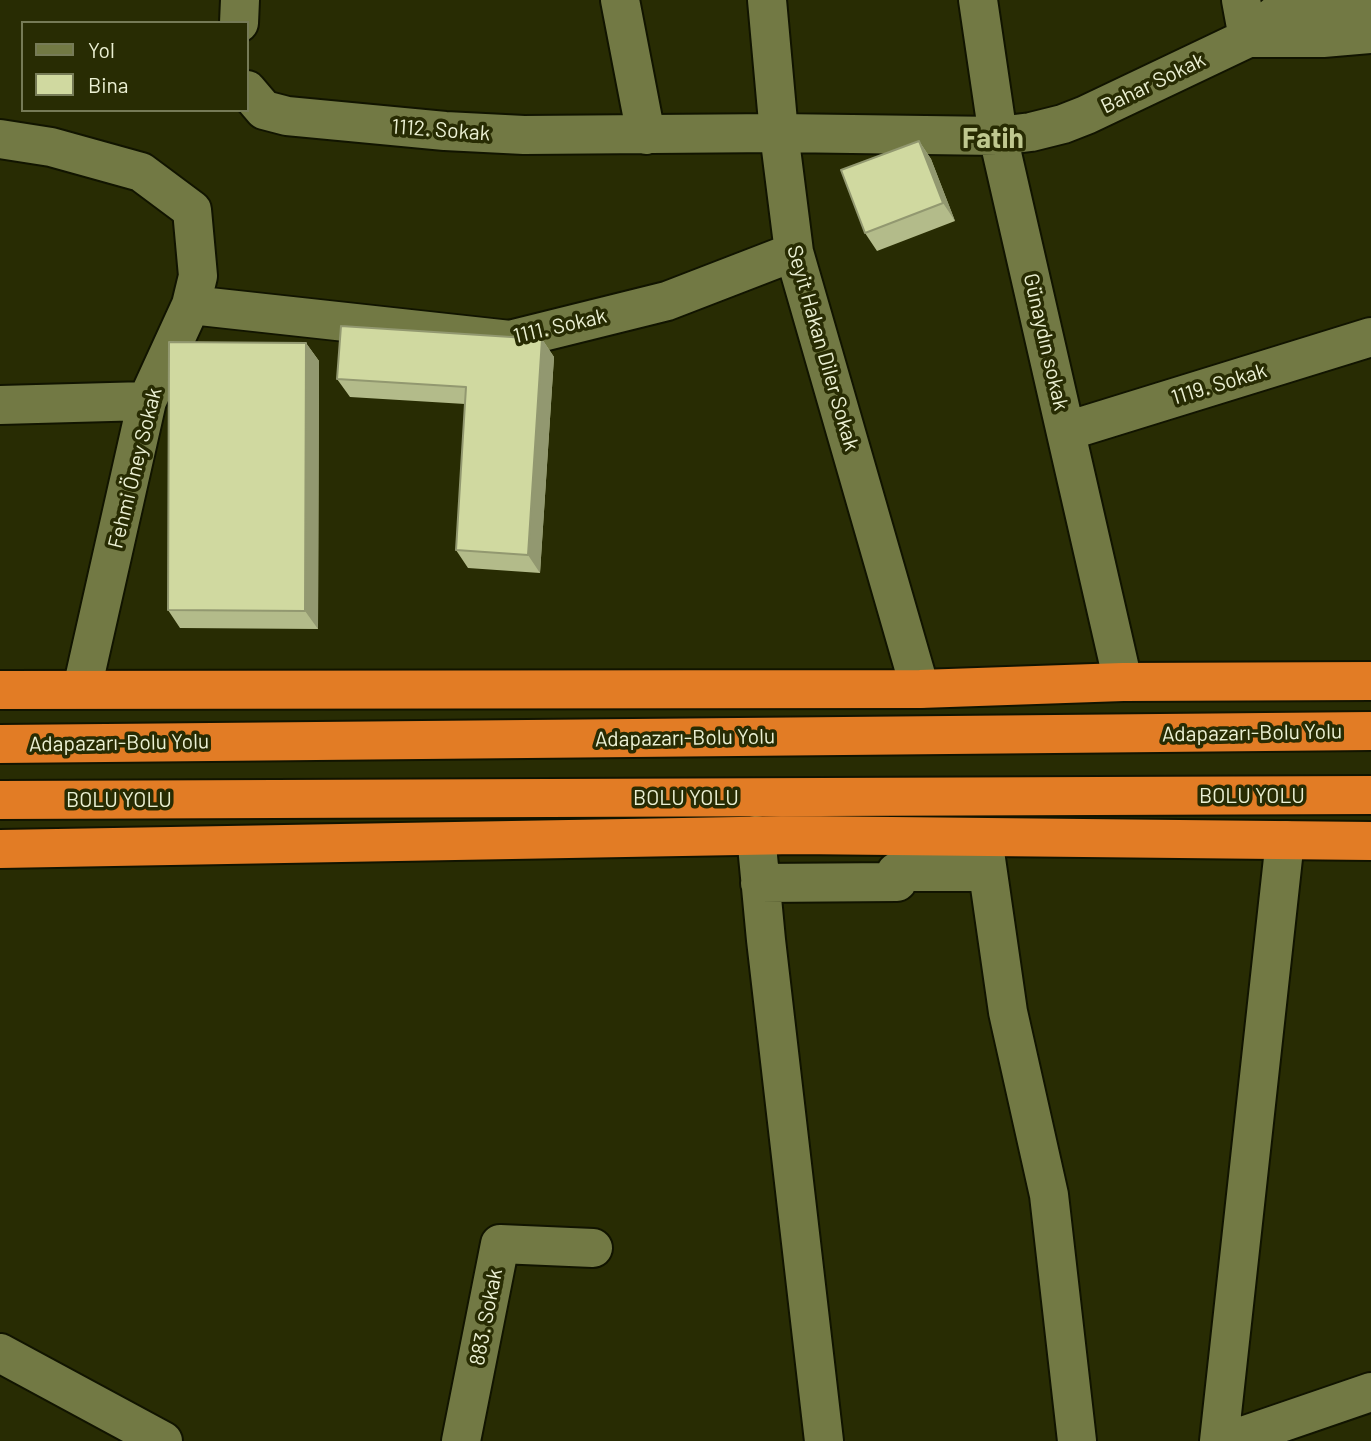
<!DOCTYPE html>
<html>
<head>
<meta charset="utf-8">
<style>
  body { margin:0 }
  #map { position:relative; width:1371px; height:1441px; overflow:hidden; background:#282c03; font-family:Barlow,sans-serif }
  canvas { display:block }
  .legend { position:absolute; left:21px; top:21px; width:228px; height:91px; box-sizing:border-box; background:#282c03; border:2px solid #767b57; margin:0; padding:9px 12px; list-style:none; font-size:21px; color:#ecf1d4 }
  .legend li { display:flex; align-items:center; gap:14px; height:35px }
  .legend b { width:35px; border:2px solid #767b57 }
</style>
</head>
<body>
<div id="map">
<canvas width="1371" height="1441"></canvas>
<ul class="legend">
<li><b style="height:9px;background:#727944"></b>Yol</li>
<li><b style="height:19px;background:#d0d9a0"></b>Bina</li>
</ul>
</div>
<script>
const ctx = document.querySelector('canvas').getContext('2d');
ctx.lineJoin = 'round';
const shape = rows => new Path2D(rows.map(r => 'M' + r).join(''));
function stroke(path, color, width, dash) { ctx.strokeStyle = color; ctx.lineWidth = width; ctx.lineCap = dash ? 'butt' : 'round'; ctx.setLineDash(dash || []); ctx.stroke(path); }
function fillPath(path, color) { ctx.fillStyle = color; ctx.fill(path, 'evenodd'); }
function drawText(font, color, halo, rows, align = 'center') {
  ctx.font = font + ' Barlow,sans-serif'; ctx.lineWidth = 7; ctx.setLineDash([]); ctx.textBaseline = 'middle'; ctx.strokeStyle = halo; ctx.fillStyle = color; for (const [text, x, y, turn = 0] of rows) {
    ctx.save(); ctx.translate(x, y); ctx.rotate((+turn || 0) * Math.PI / 180); ctx.textAlign = isNaN(turn) ? turn : align; if (halo) ctx.strokeText(text, 0, 0); ctx.fillText(text, 0, 0); ctx.restore();
  }
}
const minor = shape([
  [620,0,646,135],
  [767,0,779,133,794,252,920,689],
  [978,0,998,136,1123,682],
  [1241,0,1248,38],
  [1298,17,1344,0],
  [239,23,240,0],
  [1248,38,1323,38,1371,34,1361,0],
  [247,90,264,110,287,116,445,131,524,135,779,133,998,136,1031,132,1063,124,1086,115,1248,38,1293,0],
  [0,139,51,147,141,172,192,210,198,276,191,305,147,401,82,689],
  [191,305,510,340,667,301,794,252],
  [0,405,147,401],
  [1067,431,1371,337],
  [756,835,766,940,824,1441],
  [983,838,1008,1012,1049,1195,1077,1441],
  [760,883,897,882,896,872,988,872],
  [0,1353,163,1441],
  [461,1441,500,1244,593,1248],
  [1219,1441,1285,840],
  [1228,1441,1371,1392]
]);
const highway = shape([
  [0,690,920,689,1123,682,1371,681],
  [0,744,1371,731],
  [0,800,1371,795],
  [0,849,796,835,1371,841]
]);
const wall = shape([
  [919,141,931,159,955,221,877,251,865,233],
  [542,339,554,357,540,573,468,568,456,550,465,404,350,397,337,379],
  [306,343,319,361,318,629,180,628,168,610]
]);
const shadedWall = shape([
  [919,141,931,159,955,221,943,203],
  [542,339,554,357,540,573,528,555],
  [306,343,319,361,318,629,305,611]
]);
const building = shape([
  [919,141,943,203,865,233,841,170,919,141],
  [341,326,542,339,528,555,456,550,466,387,337,379,341,326],
  [169,342,306,343,305,611,168,610,169,342]
]);
const streetNames = [
  ["Bahar Sokak",1153,83,-26],
  ["1112. Sokak",441,130,4],
  ["1111. Sokak",560,326,-13],
  ["Günaydın sokak",1046,342,77],
  ["Seyit Hakan Diler Sokak",823,348,74],
  ["1119. Sokak",1219,384,-17],
  ["Fehmi Öney Sokak",135,468,-76],
  ["Adapazarı-Bolu Yolu",1252,733,-1],
  ["Adapazarı-Bolu Yolu",685,738,-1],
  ["Adapazarı-Bolu Yolu",119,743,-1],
  ["BOLU YOLU",1252,796],
  ["BOLU YOLU",686,798],
  ["BOLU YOLU",119,800],
  ["883. Sokak",486,1317,-79]
];
const districtNames = [
  ["Fatih",993,139]
];
stroke(minor, '#111400', 42);
stroke(highway, '#111400', 42);
stroke(minor, '#727944', 38);
stroke(highway, '#e27c25', 38);
fillPath(wall, '#b3bb8a');
fillPath(shadedWall, '#929870');
fillPath(building, '#d0d9a0');
stroke(building, '#929870', 2);
drawText('21px', '#ecf1d4', '#282c03', streetNames);
drawText('bold 28px', '#bfc88f', '#282c03', districtNames);
</script>
</body>
</html>
